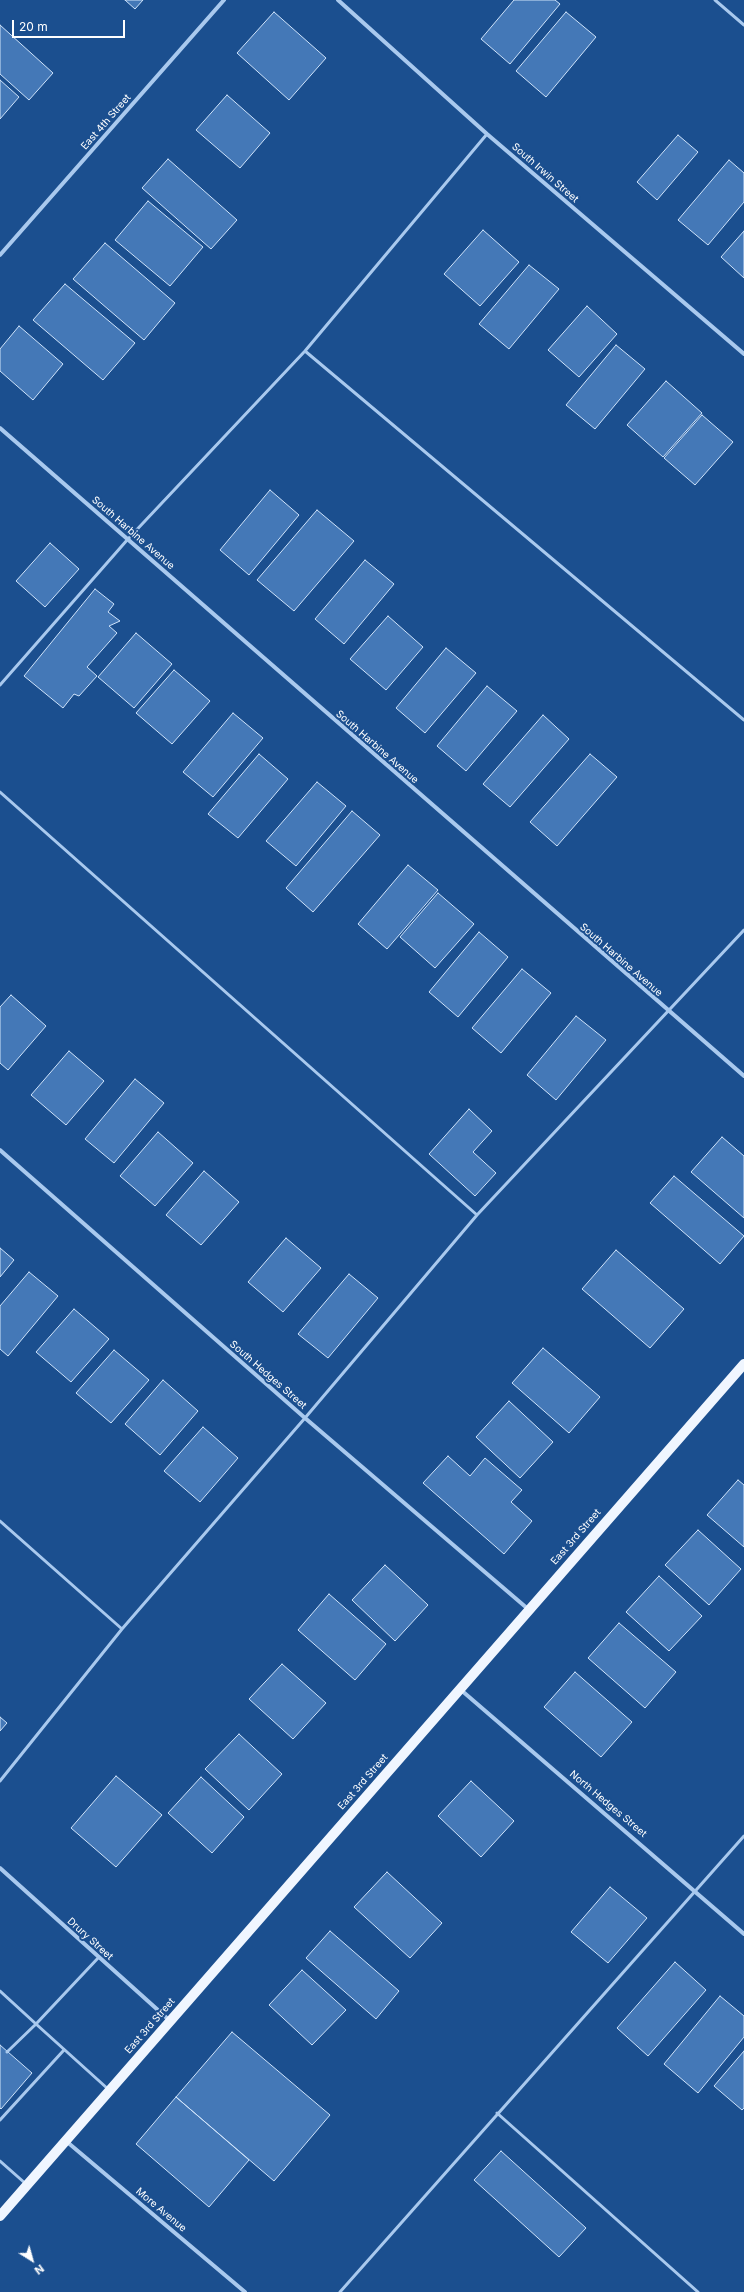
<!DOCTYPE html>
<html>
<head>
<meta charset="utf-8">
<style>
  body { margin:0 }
  #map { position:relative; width:744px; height:2292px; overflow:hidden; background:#1b4f8f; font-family:Inter,sans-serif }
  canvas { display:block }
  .north { position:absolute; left:12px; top:2240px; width:40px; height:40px; -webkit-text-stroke:3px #1b4f8f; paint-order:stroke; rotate:143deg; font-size:11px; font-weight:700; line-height:16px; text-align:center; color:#fff }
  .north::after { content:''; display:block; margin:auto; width:14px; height:18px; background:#fff; clip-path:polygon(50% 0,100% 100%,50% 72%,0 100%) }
  .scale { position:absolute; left:12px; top:20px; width:113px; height:18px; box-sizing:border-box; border:2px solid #fff; border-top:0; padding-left:5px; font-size:12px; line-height:14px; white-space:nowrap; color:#fff; -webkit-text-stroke:3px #1b4f8f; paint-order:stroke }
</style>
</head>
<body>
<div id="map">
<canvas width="744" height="2292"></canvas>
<div class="north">N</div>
<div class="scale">20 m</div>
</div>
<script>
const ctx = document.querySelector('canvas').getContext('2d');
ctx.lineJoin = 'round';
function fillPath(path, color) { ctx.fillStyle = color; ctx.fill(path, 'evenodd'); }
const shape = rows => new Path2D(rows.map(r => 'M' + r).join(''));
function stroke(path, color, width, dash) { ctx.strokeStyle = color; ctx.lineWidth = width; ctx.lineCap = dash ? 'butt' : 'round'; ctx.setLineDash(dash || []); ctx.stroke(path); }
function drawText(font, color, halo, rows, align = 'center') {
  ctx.font = font + ' Inter,sans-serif'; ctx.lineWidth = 4; ctx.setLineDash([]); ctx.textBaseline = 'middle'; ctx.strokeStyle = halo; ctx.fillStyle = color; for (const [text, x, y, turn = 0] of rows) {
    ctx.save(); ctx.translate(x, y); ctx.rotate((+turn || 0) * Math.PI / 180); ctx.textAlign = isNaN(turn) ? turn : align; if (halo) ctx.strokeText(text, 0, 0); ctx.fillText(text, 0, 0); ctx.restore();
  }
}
const building = shape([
  [125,0,143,0,135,9,125,0],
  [514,0,555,0,560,4,510,64,481,39,514,0],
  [274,12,326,58,289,100,237,53,274,12],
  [566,12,596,37,546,97,516,71,566,12],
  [0,25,53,73,29,100,0,74,0,25],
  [0,80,19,97,0,119,0,80],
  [227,95,270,133,240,168,196,130,227,95],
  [678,135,698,152,657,200,637,182,678,135],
  [168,159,237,220,211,249,142,188,168,159],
  [729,160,744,173,744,202,708,245,678,220,729,160],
  [148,201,203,247,170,286,115,240,148,201],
  [483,230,519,262,480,306,444,274,483,230],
  [744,231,744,278,721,257,744,231],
  [105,243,175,303,144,340,73,279,105,243],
  [529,265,559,289,509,349,479,324,529,265],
  [65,284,135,343,103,380,33,320,65,284],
  [587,306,617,334,579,377,548,350,587,306],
  [19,326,63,364,33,400,0,371,0,349,19,326],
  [616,345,645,369,595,429,566,405,616,345],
  [666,381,702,413,663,457,627,425,666,381],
  [702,415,733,442,695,485,664,458,702,415],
  [270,490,299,515,249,575,220,550,270,490],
  [317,510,354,541,294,611,257,580,317,510],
  [50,543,79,569,45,607,16,581,50,543],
  [365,560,394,584,344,644,315,619,365,560],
  [95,589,114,604,108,612,120,621,109,626,117,633,87,667,97,676,79,696,74,694,63,708,24,676,95,589],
  [388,616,423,647,386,690,350,659,388,616],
  [136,633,172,664,134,708,98,677,136,633],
  [446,648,476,673,425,733,396,708,446,648],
  [174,670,210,701,172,744,136,713,174,670],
  [487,686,517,711,466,771,437,746,487,686],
  [233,713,263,738,213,797,183,772,233,713],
  [543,715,569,739,510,807,483,784,543,715],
  [259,754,288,779,238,838,208,814,259,754],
  [590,754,617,777,557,846,530,822,590,754],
  [317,782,346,806,296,866,266,841,317,782],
  [352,811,380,835,313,912,286,888,352,811],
  [408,865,438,890,387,949,358,924,408,865],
  [438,893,474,924,435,968,400,937,438,893],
  [479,932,508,957,458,1017,429,992,479,932],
  [522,969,551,993,501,1053,472,1028,522,969],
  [11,995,46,1026,8,1070,0,1063,0,1007,11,995],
  [576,1016,606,1040,556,1100,527,1075,576,1016],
  [69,1051,104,1081,66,1125,31,1095,69,1051],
  [135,1079,164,1103,114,1163,85,1139,135,1079],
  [469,1109,492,1131,473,1152,496,1173,475,1196,429,1154,469,1109],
  [158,1132,193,1163,155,1206,120,1176,158,1132],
  [722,1137,744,1156,744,1218,691,1172,722,1137],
  [204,1171,239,1202,201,1245,166,1215,204,1171],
  [674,1176,744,1236,720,1264,650,1203,674,1176],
  [286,1238,321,1268,283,1312,248,1282,286,1238],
  [0,1248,14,1260,0,1277,0,1248],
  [616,1250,684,1309,650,1348,582,1289,616,1250],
  [29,1272,58,1296,8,1356,0,1349,0,1306,29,1272],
  [349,1274,378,1298,328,1358,298,1334,349,1274],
  [74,1309,109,1339,71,1382,36,1352,74,1309],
  [543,1348,600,1397,569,1433,512,1383,543,1348],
  [114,1350,149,1380,111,1423,76,1393,114,1350],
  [163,1380,198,1411,160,1455,125,1424,163,1380],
  [509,1401,553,1442,520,1478,476,1437,509,1401],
  [203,1427,238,1458,200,1502,164,1471,203,1427],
  [448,1456,470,1476,485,1458,522,1490,511,1502,532,1521,504,1554,423,1483,448,1456],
  [738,1480,744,1485,744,1547,707,1515,738,1480],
  [698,1530,741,1569,709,1605,665,1565,698,1530],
  [385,1565,428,1605,395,1641,352,1600,385,1565],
  [659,1576,702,1616,669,1651,626,1612,659,1576],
  [329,1594,386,1644,355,1680,298,1630,329,1594],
  [619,1623,676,1672,645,1708,588,1658,619,1623],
  [282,1664,326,1703,293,1739,249,1699,282,1664],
  [575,1672,632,1722,601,1757,544,1707,575,1672],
  [0,1717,7,1723,0,1731,0,1717],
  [239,1734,282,1774,249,1810,205,1769,239,1734],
  [116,1776,162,1815,116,1867,71,1828,116,1776],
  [201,1777,244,1817,212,1853,168,1813,201,1777],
  [471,1781,514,1821,481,1857,438,1816,471,1781],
  [387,1872,442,1923,410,1958,354,1907,387,1872],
  [610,1887,647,1918,608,1963,571,1932,610,1887],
  [330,1931,399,1991,376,2019,306,1958,330,1931],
  [675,1962,706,1990,648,2056,617,2028,675,1962],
  [302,1970,346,2010,312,2045,269,2005,302,1970],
  [720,1996,744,2016,744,2037,698,2093,664,2064,720,1996],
  [232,2032,330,2115,274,2181,176,2097,232,2032],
  [0,2045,32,2073,1,2109,0,2108,0,2045],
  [744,2051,744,2108,742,2110,714,2086,744,2051],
  [176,2097,249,2160,209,2207,136,2144,176,2097],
  [501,2151,586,2228,559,2257,474,2180,501,2151]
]);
const service = shape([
  [715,0,744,25],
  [305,351,744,720],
  [0,685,128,539,305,351,487,134],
  [0,792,477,1215],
  [0,1521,122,1629],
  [0,1781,122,1629,305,1418,477,1215,744,930],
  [99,1957,36,2024,108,2089],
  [0,1991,36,2024,7,2052],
  [497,2113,698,2292],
  [0,2120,64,2050],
  [0,2161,26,2184],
  [340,2292,744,1836]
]);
const minor = shape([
  [338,0,487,134,744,354],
  [0,255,224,0],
  [0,428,744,1076],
  [0,1150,305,1418,528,1609],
  [461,1690,744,1934],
  [0,1868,169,2020],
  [66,2141,245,2292]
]);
const primary = shape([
  [0,2216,744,1364]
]);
const streetNames = [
  ["East 4th Street",106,122,-49],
  ["South Irwin Street",545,173,41],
  ["South Harbine Avenue",133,533,41],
  ["South Harbine Avenue",377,747,41],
  ["South Harbine Avenue",621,960,41],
  ["South Hedges Street",268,1375,41],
  ["East 3rd Street",576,1537,-49],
  ["East 3rd Street",363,1782,-49],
  ["North Hedges Street",608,1804,40],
  ["Drury Street",90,1939,42],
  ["East 3rd Street",150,2026,-49],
  ["More Avenue",161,2210,40]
];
fillPath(building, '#4478b7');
stroke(building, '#cfe3fa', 1);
stroke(service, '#a9c9ee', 3);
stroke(minor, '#a9c9ee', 4);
stroke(primary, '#f0f6ff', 10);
drawText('10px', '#fff', '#1b4f8f', streetNames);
</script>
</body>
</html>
